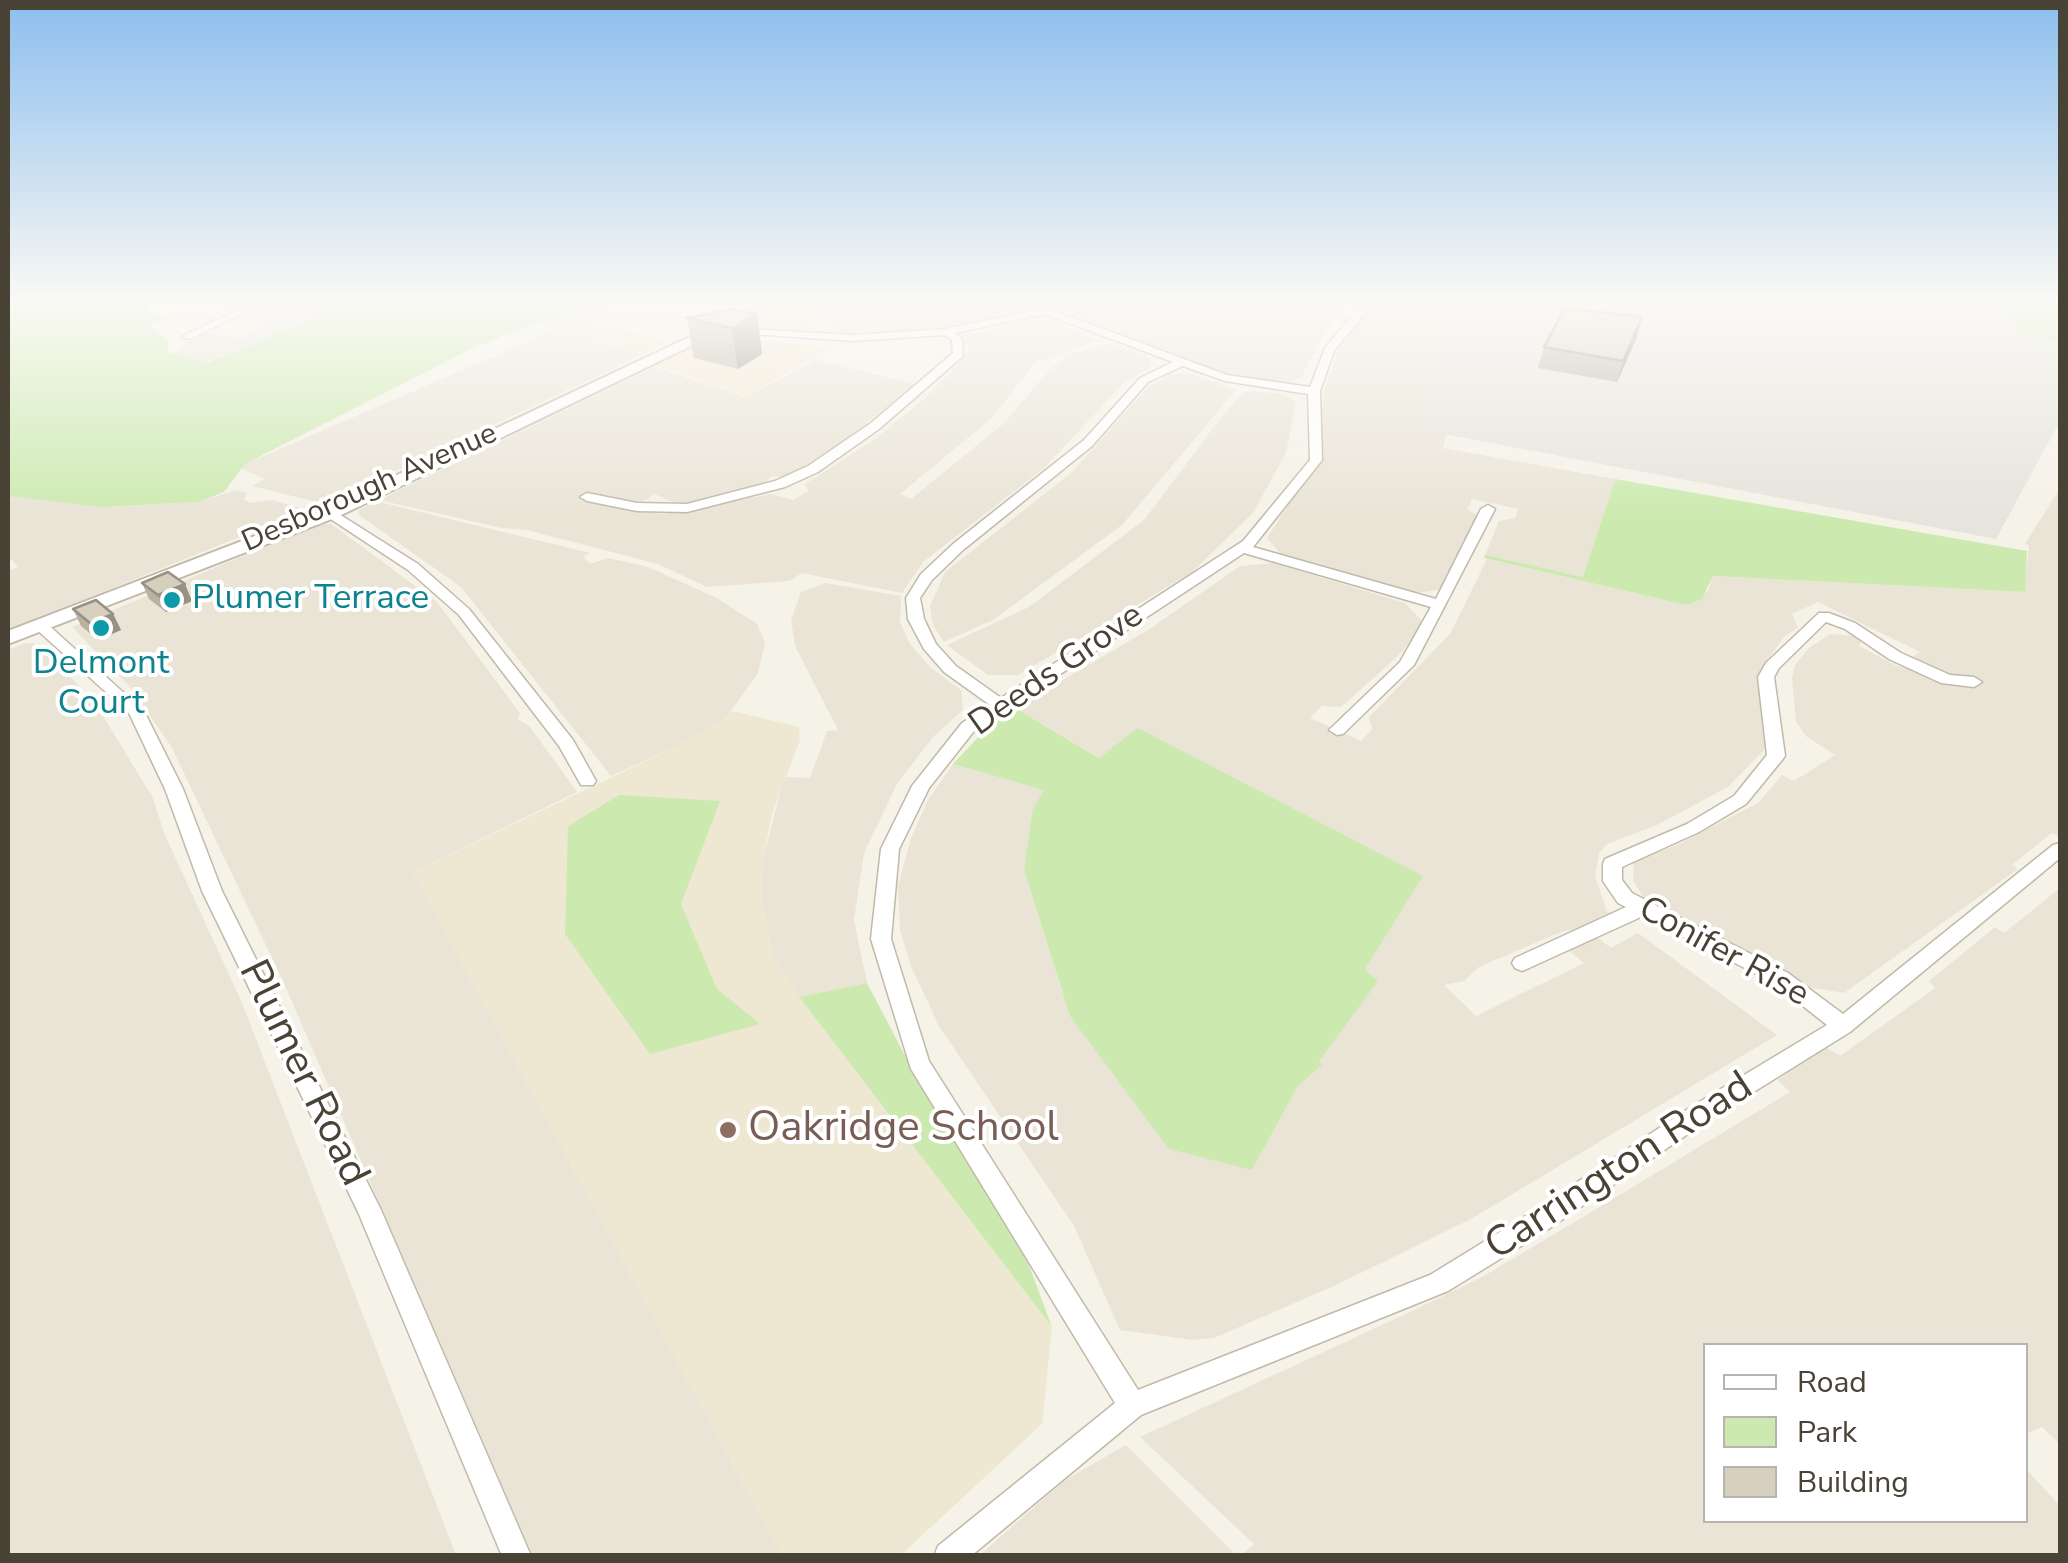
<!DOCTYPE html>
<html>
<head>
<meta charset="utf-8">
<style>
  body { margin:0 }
  #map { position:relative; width:2068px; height:1563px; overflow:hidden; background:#f5f2e8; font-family:"Nunito Sans",sans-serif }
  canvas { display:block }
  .frame { position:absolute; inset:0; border:10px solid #494336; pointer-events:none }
  .legend { position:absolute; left:1703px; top:1343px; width:325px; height:180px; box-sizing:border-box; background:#fff; border:2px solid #b6b4af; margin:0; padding:12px 18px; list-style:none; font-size:30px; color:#494336 }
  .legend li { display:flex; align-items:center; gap:20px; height:50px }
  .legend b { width:50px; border:2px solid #b6b4af }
</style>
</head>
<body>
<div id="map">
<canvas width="2068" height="1563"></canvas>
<div class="frame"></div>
<ul class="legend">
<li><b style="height:12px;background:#fff"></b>Road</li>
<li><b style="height:28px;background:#cceaaf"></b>Park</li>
<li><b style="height:28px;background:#d7cfbd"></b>Building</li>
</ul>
</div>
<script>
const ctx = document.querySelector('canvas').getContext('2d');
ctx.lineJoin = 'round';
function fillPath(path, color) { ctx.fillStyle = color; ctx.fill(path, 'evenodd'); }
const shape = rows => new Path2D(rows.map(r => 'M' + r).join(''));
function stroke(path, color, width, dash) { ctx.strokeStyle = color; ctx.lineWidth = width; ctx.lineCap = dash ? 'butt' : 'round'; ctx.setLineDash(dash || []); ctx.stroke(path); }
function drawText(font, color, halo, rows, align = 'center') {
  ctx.font = font + ' "Nunito Sans",sans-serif'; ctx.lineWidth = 8; ctx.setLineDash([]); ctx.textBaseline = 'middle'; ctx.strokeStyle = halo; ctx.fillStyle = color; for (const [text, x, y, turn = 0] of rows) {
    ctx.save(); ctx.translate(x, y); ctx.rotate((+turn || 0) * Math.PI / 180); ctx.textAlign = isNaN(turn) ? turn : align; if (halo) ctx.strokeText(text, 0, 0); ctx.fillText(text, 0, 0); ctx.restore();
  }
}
const residential = shape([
  [279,300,363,300,333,312,313,307,274,320,245,315],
  [590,300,623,300,558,329,642,355,325,504,252,486,265,479,238,467,555,330,529,319],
  [1058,300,997,318,952,326,871,333,880,328,870,325,854,334,820,334,843,317,790,301],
  [1090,300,1349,300,1317,344,1301,378,1286,383,1231,375,1071,315,1072,308],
  [1381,300,1484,300,1443,448,1615,479,1583,577,1485,555,1499,521,1515,518,1518,509,1472,499,1467,509,1478,516,1445,589,1415,593,1345,573,1280,553,1267,538,1309,473,1316,454,1325,387,1339,349,1367,310],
  [1036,320,1053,321,1096,340,1048,359,1038,359,992,418,900,494,911,499,1003,424,1051,368,1065,359,1060,357,1110,343,1150,358,1151,367,1124,383,1043,469,923,562,902,593,802,573,789,581,707,587,658,564,527,530,502,528,379,500,654,367,746,397,816,360,915,384,852,435,786,478,772,476,762,486,679,505,655,494,641,503,624,501,616,507,663,514,771,494,793,500,808,491,805,484,875,439,925,398,963,360,968,350,964,341,971,333],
  [201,337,229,342,232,344,222,350,230,352,204,363,174,354,186,342],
  [1170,374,1191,374,1236,390,1122,525,993,620,944,642,933,625,930,606,945,572,1071,473,1147,388],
  [1250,391,1283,394,1296,402,1286,453,1253,513,1191,573,1018,675,988,675,947,645,1029,607,1144,520,1220,419,1243,392],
  [2060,478,2059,836,2052,833,2012,865,2018,869,1844,993,1795,985,1643,897,1633,880,1634,862,1679,844,1758,803,1782,775,1794,781,1835,755,1807,737,1796,722,1792,679,1795,665,1809,648,1830,634,1855,636,1862,641,1859,646,1897,666,1912,669,1922,662,1913,657,1920,652,1818,602,1792,614,1798,628,1784,637,1767,660,1763,684,1770,734,1764,750,1728,787,1657,825,1607,844,1599,853,1595,876,1607,911,1617,918,1561,932,1479,967,1464,981,1444,985,1476,1016,1584,963,1567,949,1598,938,1611,948,1638,933,1777,1035,1471,1219,1336,1285,1214,1338,1192,1340,1120,1330,1074,1226,939,1026,911,966,900,930,898,886,911,838,928,800,953,764,1045,790,1024,870,1070,1016,1252,1170,1298,1086,1321,1066,1318,1061,1377,981,1138,729,1100,758,1015,708,1148,630,1240,566,1273,563,1405,603,1425,624,1399,655,1341,707,1322,706,1310,718,1361,741,1372,729,1369,717,1450,634,1487,559,1686,605,1708,591,1713,576,2024,592,2029,545,2025,544,2058,491],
  [8,489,97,507,197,502,237,490,248,493,244,499,250,503,272,500,307,510,8,630,8,571,18,567,8,556],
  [375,501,590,553,583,556,590,564,608,558,648,567,717,598,757,624,765,643,758,673,725,719,675,747,611,776,461,587,359,515,359,510],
  [331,524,437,602,520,713,518,719,530,727,577,792,413,872,782,1555,532,1555,283,981,171,746,129,686,72,627,318,525],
  [825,583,901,596,900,622,910,644,931,668,961,690,963,710,933,737,897,784,864,853,854,920,867,983,799,997,774,957,766,931,761,895,763,860,784,777,810,778,827,731,838,730,795,646,791,620,801,592],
  [23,644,33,643,65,670,100,711,153,798,164,833,242,1003,456,1555,8,1555,8,650],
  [2060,888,2060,1444,2042,1427,2026,1434,2026,1346,1706,1346,1706,1520,2026,1520,2026,1469,2060,1506,2060,1555,1242,1555,1254,1544,1140,1437,1410,1312,1482,1277,1578,1220,1790,1092,1778,1080,1824,1046,1840,1056,1935,988,1929,981,1995,927,2004,933],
  [1126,1445,1236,1555,980,1555,1065,1480]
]);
const commercial = shape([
  [790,301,833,314,812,330,756,330,756,316],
  [584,317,669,342,642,355,556,329],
  [732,337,831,347,747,396,655,365,709,339]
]);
const industrial = shape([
  [1458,300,2012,300,2017,334,2060,342,2060,421,1996,539,1423,430,1437,329],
  [313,307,333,312,230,352,221,349,229,342,201,337,205,333,241,338,268,324,241,317,274,320]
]);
const education = shape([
  [732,711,799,727,800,740,772,814,763,860,761,895,774,957,799,997,1052,1327,1042,1424,901,1555,782,1555,413,872,675,747,725,719]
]);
const green = shape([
  [8,300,143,300,149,313,169,317,150,326,168,339,168,352,207,363,356,300,594,300,477,346,245,464,224,492,198,502,100,507,8,496],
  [2012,300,2060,300,2060,342,2017,334],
  [1615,479,2027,551,2025,592,1713,576,1702,599,1686,605,1484,558,1485,555,1583,577],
  [1015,708,1099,758,1138,728,1423,876,1365,969,1378,981,1319,1061,1322,1065,1298,1086,1252,1170,1169,1149,1070,1016,1024,870,1033,809,1044,790,953,764,989,726],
  [619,795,720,801,681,904,717,989,760,1024,650,1054,565,934,568,826],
  [867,983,922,1088,1021,1244,1052,1327,799,997]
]);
const minor = shape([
  [257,300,270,300,190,339,181,337,257,300],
  [1062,300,1076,300,1055,311,1227,375,1310,387,1325,348,1365,300,1376,300,1334,351,1320,391,1322,460,1253,547,1436,599,1481,509,1488,505,1495,509,1414,665,1343,734,1337,735,1329,730,1400,662,1431,607,1244,553,974,731,929,788,899,849,891,939,929,1061,1138,1390,1430,1275,1529,1214,1691,1107,1827,1025,1774,983,1643,916,1529,968,1522,971,1515,968,1512,963,1515,958,1626,907,1618,903,1603,881,1603,864,1605,859,1687,824,1734,796,1767,755,1758,677,1766,663,1819,613,1829,613,1855,623,1901,653,1950,675,1974,677,1982,682,1974,687,1941,683,1889,659,1845,629,1826,622,1779,668,1774,677,1785,756,1782,760,1746,804,1699,832,1622,867,1622,880,1632,893,1788,973,1843,1014,2053,845,2060,843,2060,858,1850,1032,1707,1121,1547,1230,1448,1291,1141,1415,971,1556,934,1556,938,1546,1115,1403,911,1069,871,939,881,849,912,786,962,723,990,705,944,672,924,649,908,619,906,598,921,574,953,544,1084,440,1140,378,1173,362,1045,314,955,333,962,339,963,356,879,429,818,472,785,487,687,512,637,511,587,501,580,497,587,493,637,503,687,504,775,481,808,466,871,423,953,353,952,340,944,335,852,341,737,333,732,330,733,328,852,335,946,329,1043,309,1062,300],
  [1183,366,1225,381,1308,394,1310,460,1243,541,1001,698,956,666,936,644,924,619,920,598,932,580,963,550,1092,446,1148,382,1183,366],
  [331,509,418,564,469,609,573,740,596,781,593,785,581,785,559,746,459,615,408,570,326,516,326,510,331,509],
  [40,620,45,622,144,711,183,789,222,891,381,1210,531,1556,502,1556,358,1212,202,891,165,789,129,713,35,628,32,625,35,622,40,620]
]);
const tertiary = shape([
  [768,300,786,300,337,517,8,644,8,631,325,509,768,300]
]);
const wall = shape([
  [757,314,762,354,738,369,694,358,687,318],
  [1637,337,1617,382,1538,368,1544,347],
  [142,583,192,601,166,612,149,599],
  [73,609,113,614,121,630,98,640,81,626]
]);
const shadedWall = shape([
  [757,314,762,354,738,369,732,328],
  [1642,317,1637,337,1617,382,1623,361],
  [185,584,192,601,166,612,158,595],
  [113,614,121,630,98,640,90,623]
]);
const building = shape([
  [1565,308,1642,317,1623,361,1544,347,1565,308],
  [733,309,757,314,732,328,687,318,733,309],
  [168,572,185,584,158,595,142,583,168,572],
  [96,600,113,614,90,623,73,609,96,600]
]);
const markers = [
  [172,600,10,"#0f9aa8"],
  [101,628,10,"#0f9aa8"],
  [728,1130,10,"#8d6e63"]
];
const farStreetnames = [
  ["Desborough Avenue",370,489,-24]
];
const cultureNames = [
  ["Plumer Terrace",192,600],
  ["Delmont",101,665,"center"],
  ["Court",101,705,"center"]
];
const streetNames = [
  ["Deeds Grove",1057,671,-35],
  ["Conifer Rise",1723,953,29]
];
const nearStreetnames = [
  ["Plumer Road",302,1074,64],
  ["Carrington Road",1620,1168,-33]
];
const nearEducationnames = [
  ["Oakridge School",748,1130]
];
fillPath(residential, '#e9e4d6');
fillPath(commercial, '#f7ead3');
fillPath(industrial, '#e7e3dd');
fillPath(education, '#eee8d2');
fillPath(green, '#cceaaf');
stroke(minor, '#c1baaa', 3);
stroke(tertiary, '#c1baaa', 4);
fillPath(minor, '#fff');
fillPath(tertiary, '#fff');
fillPath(wall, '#b9b2a3');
fillPath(shadedWall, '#969184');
fillPath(building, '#d7cfbd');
stroke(building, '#969184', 2.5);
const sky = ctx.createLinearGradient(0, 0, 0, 519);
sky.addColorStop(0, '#8cbeed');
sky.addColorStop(0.58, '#faf9f5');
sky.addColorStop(1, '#faf9f500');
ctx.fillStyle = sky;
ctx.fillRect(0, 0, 2068, 519);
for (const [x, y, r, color] of markers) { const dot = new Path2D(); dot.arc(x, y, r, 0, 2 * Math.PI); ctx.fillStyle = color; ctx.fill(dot); stroke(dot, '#fff', 4); }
drawText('30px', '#494336', '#fff', farStreetnames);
drawText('35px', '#0d838f', '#fff', cultureNames, 'left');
drawText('35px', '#494336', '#fff', streetNames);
drawText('42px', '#494336', '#fff', nearStreetnames);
drawText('42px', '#785e54', '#fff', nearEducationnames, 'left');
</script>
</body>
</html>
